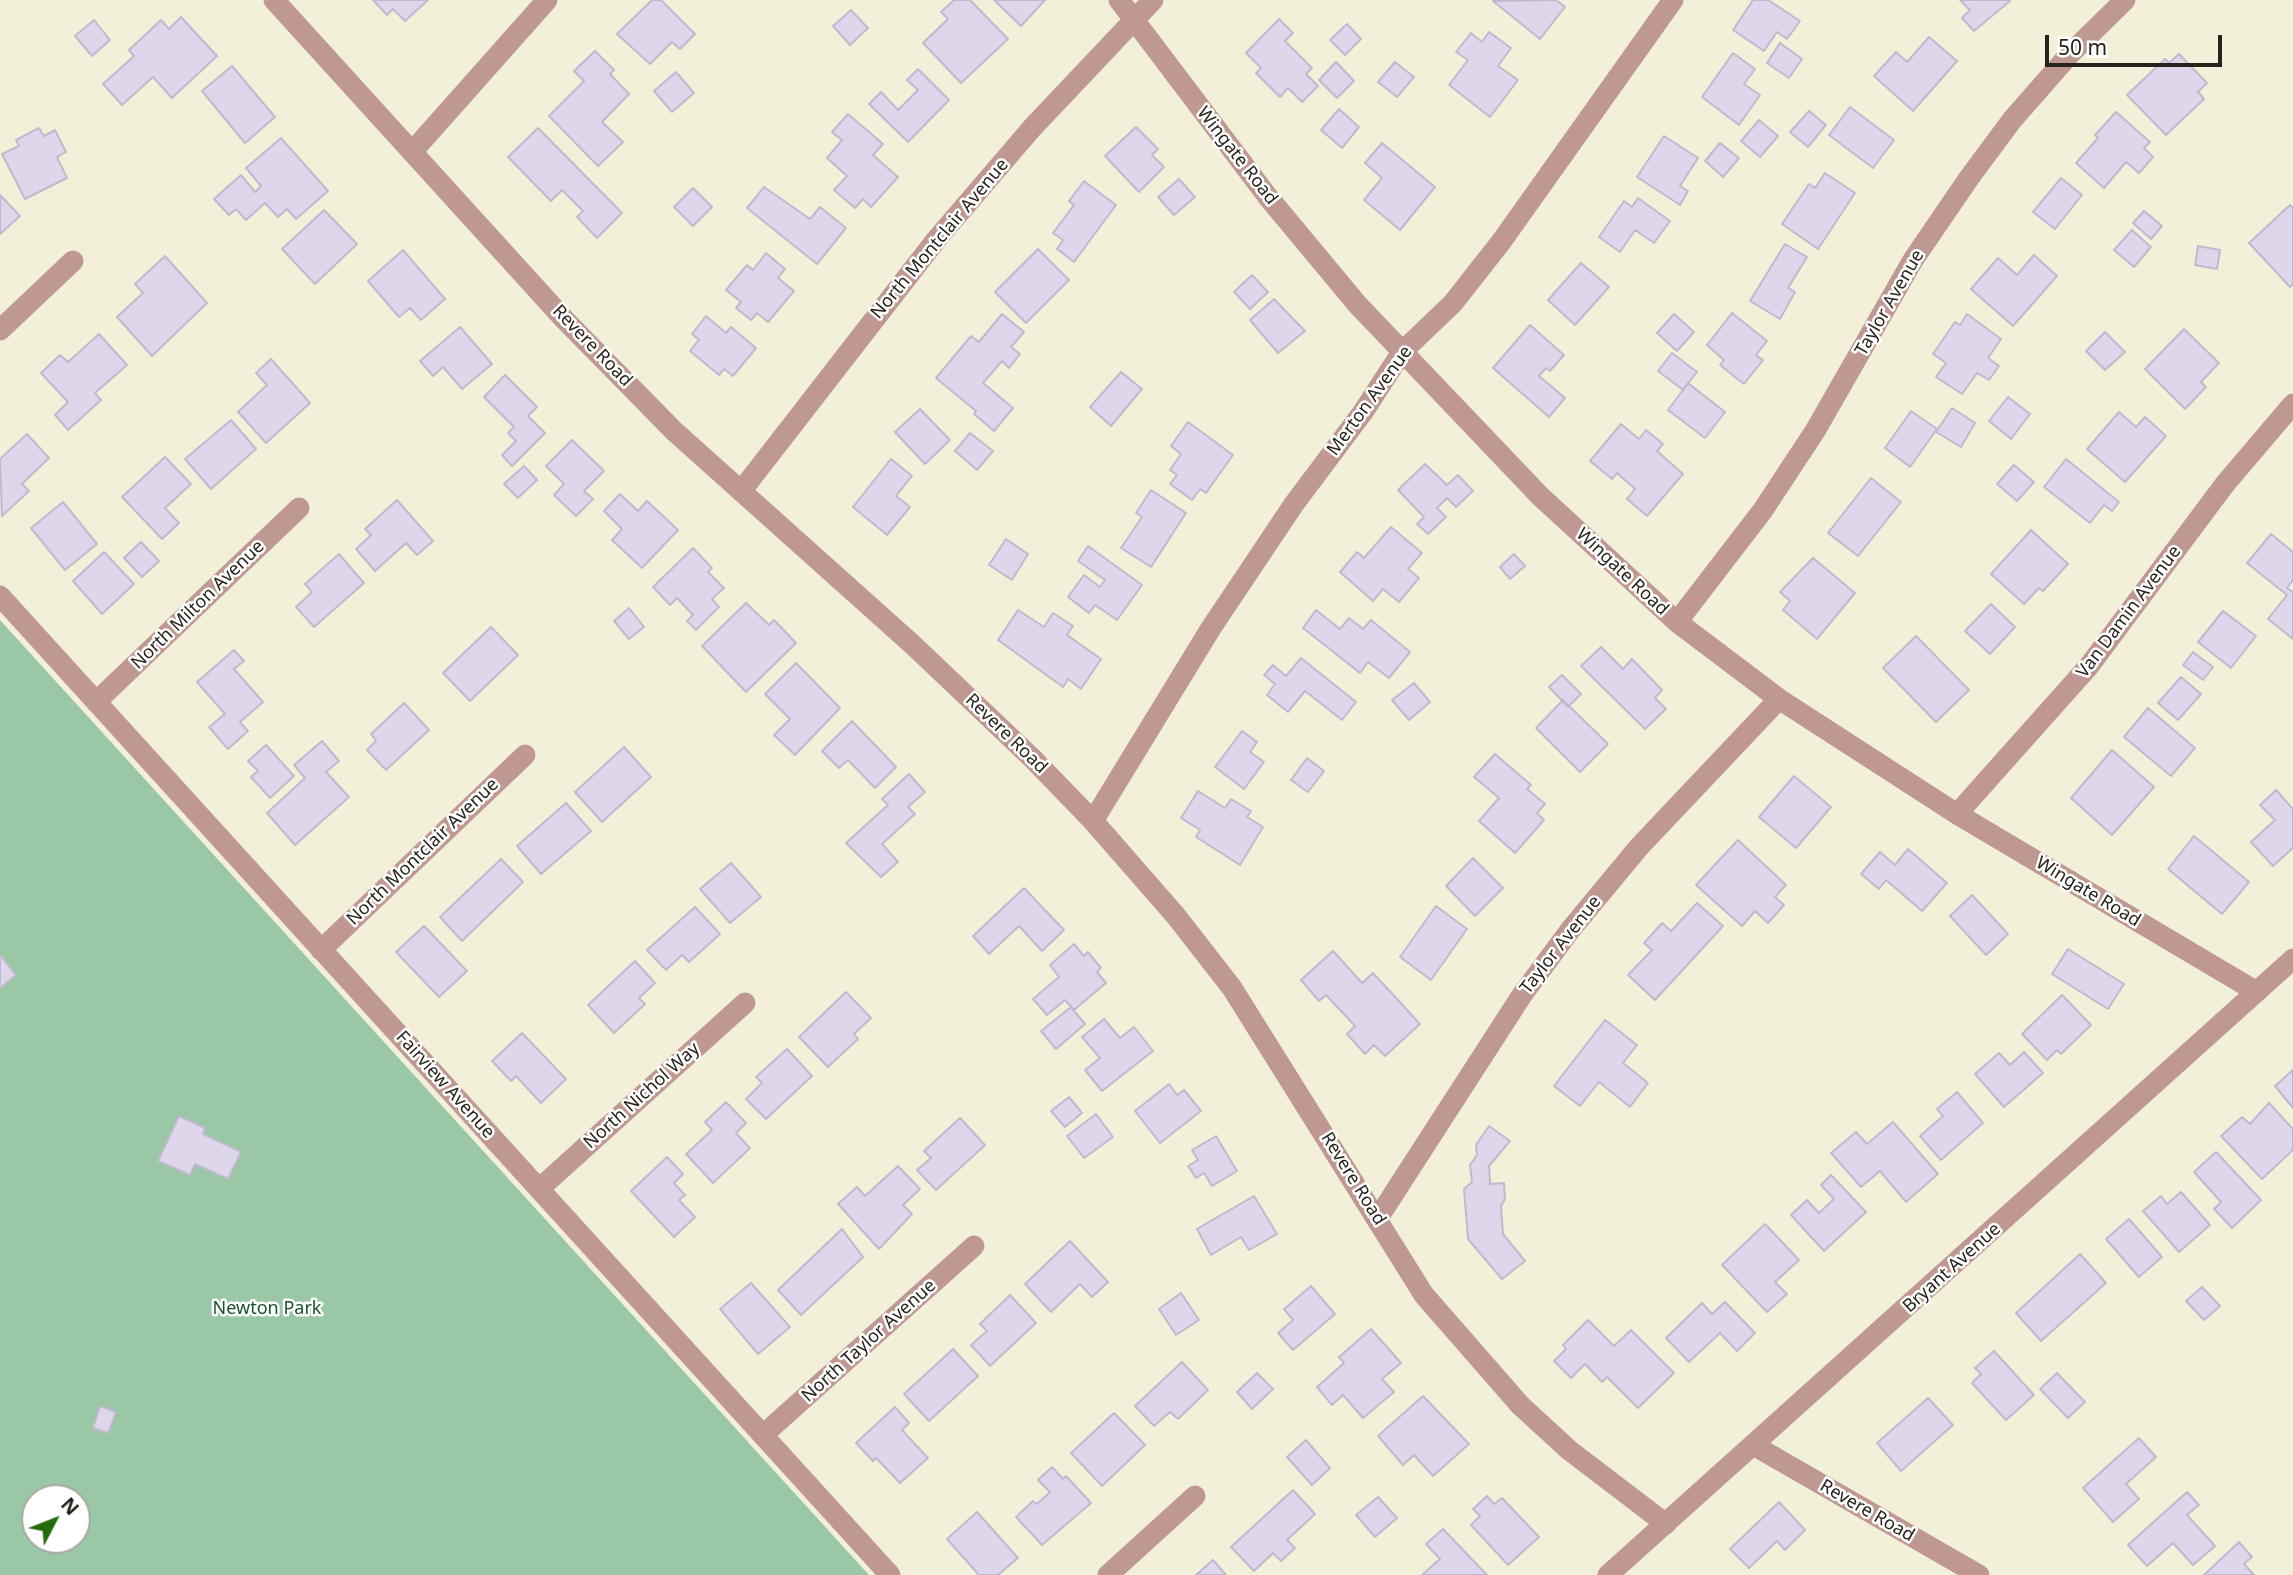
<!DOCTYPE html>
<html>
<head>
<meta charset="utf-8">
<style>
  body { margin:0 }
  #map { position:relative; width:2293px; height:1575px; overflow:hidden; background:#f3f0d9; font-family:"Noto Sans",sans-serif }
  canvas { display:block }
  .north { position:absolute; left:21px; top:1484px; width:70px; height:70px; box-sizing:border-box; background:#fff; border:2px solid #a8a7a4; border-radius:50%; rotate:48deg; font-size:19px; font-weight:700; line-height:28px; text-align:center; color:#25231b }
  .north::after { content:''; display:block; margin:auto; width:24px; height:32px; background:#246d0e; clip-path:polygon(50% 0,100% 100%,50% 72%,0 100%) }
  .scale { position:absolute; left:2045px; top:35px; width:177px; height:32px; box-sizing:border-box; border:4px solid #25231b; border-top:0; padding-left:9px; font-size:21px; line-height:24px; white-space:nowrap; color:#25231b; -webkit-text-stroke:5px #fff; paint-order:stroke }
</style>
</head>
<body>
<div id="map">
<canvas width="2293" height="1575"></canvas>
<div class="north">N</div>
<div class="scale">50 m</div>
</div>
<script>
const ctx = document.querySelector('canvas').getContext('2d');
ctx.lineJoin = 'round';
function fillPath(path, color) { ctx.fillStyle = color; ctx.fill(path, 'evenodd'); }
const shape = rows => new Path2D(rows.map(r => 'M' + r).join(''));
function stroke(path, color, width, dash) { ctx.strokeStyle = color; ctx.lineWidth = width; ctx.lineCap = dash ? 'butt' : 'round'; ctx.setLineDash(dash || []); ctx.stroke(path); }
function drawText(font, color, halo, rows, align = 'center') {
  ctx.font = font + ' "Noto Sans",sans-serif'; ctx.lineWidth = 5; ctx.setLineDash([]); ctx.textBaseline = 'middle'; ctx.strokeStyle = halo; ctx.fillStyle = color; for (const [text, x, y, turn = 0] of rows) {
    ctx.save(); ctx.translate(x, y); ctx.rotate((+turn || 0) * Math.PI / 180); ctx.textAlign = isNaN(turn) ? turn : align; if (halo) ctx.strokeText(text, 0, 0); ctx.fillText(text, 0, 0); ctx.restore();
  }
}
const green = shape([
  [0,620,869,1575,0,1575],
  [35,1498,77,1498,77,1540,35,1540]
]);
const building = shape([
  [373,0,428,0,405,21,393,9,387,15,373,0],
  [652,0,661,0,695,34,680,49,672,42,650,64,617,34,652,0],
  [954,0,970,0,1008,39,961,83,923,43,948,19,941,12,954,0],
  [994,0,1045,0,1021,26,994,0],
  [1556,0,1565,7,1540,39,1493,1,1556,0],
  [1753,0,1768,0,1800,21,1787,39,1777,32,1764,51,1733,30,1753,0],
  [1960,0,2010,0,2010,1,1974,31,1962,18,1970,10,1960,0],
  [851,10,868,28,850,45,833,26,851,10],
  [181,17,217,56,172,98,153,77,122,105,103,84,134,56,129,50,161,20,169,29,181,17],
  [1279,19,1293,33,1285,41,1312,68,1306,74,1318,86,1302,102,1288,88,1280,97,1256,73,1261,68,1246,53,1279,19],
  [94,20,110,40,92,56,75,36,94,20],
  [1347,24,1361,39,1345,55,1330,40,1347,24],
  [1489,32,1511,48,1498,66,1518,80,1490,117,1449,85,1468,60,1456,52,1471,33,1482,42,1489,32],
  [1929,37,1957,61,1913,111,1874,76,1896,52,1907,62,1929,37],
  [1780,43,1802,59,1789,78,1767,63,1780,43],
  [595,51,614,70,610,74,629,94,602,122,623,142,598,166,549,116,584,81,574,71,595,51],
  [1733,53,1755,69,1744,84,1760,95,1739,125,1702,97,1733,53],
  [2179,54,2207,83,2198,92,2204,99,2166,135,2127,95,2165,59,2169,63,2179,54],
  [1336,62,1354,81,1337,98,1319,80,1336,62],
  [1395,62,1414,77,1397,97,1378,82,1395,62],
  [232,66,275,117,245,143,202,91,232,66],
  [918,69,949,100,908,142,869,104,881,92,898,110,918,90,907,80,918,69],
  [676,72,694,93,672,112,654,91,676,72],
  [1850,107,1894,140,1873,168,1829,135,1850,107],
  [1339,109,1359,127,1342,148,1321,130,1339,109],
  [1809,111,1826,125,1808,147,1790,132,1809,111],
  [2116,112,2150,142,2144,148,2153,157,2139,173,2126,162,2104,188,2076,163,2098,138,2095,135,2116,112],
  [848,114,883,144,873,155,898,177,871,207,863,199,855,208,834,190,847,176,827,158,842,140,832,132,848,114],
  [1759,120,1778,136,1760,157,1741,141,1759,120],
  [1136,127,1158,149,1152,155,1164,167,1139,192,1105,156,1136,127],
  [39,128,44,136,55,130,66,152,57,157,67,178,25,199,2,154,19,146,16,140,39,128],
  [538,128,622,213,597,238,577,217,583,211,562,190,551,201,508,157,538,128],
  [1664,136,1698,158,1680,186,1688,191,1680,205,1637,177,1664,136],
  [281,138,328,191,296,219,287,209,278,217,265,203,246,220,236,209,229,215,214,199,241,175,255,192,261,186,246,168,281,138],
  [1382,143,1435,187,1400,230,1364,200,1382,178,1365,163,1382,143],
  [1720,143,1739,158,1723,177,1705,161,1720,143],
  [1825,173,1855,193,1818,249,1782,224,1809,184,1815,188,1825,173],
  [2061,178,2082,195,2055,229,2033,212,2061,178],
  [1179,179,1195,197,1174,215,1158,197,1179,179],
  [1084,181,1116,205,1074,262,1057,249,1063,240,1053,233,1074,205,1069,201,1084,181],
  [764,187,810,219,820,207,846,228,817,264,747,208,764,187],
  [693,188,712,207,693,226,674,207,693,188],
  [0,195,20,216,0,234,0,195],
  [1638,198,1670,221,1654,243,1635,230,1620,252,1599,237,1624,201,1632,207,1638,198],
  [2290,205,2293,208,2293,284,2290,287,2249,243,2290,205],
  [324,210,357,244,315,284,282,249,324,210],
  [2144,211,2162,226,2151,239,2133,223,2144,211],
  [2132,230,2151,247,2134,267,2114,250,2132,230],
  [1785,244,1807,257,1788,288,1795,292,1780,319,1750,301,1785,244],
  [2198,246,2220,250,2217,269,2195,265,2198,246],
  [1038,249,1069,280,1026,323,995,292,1038,249],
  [403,250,445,299,421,320,410,308,399,317,368,281,403,250],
  [766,253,785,269,778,278,794,291,768,322,757,313,751,320,736,308,741,302,726,290,747,265,753,270,766,253],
  [2034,255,2057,276,2013,326,1971,289,1998,258,2017,275,2034,255],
  [165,256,207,303,152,356,117,317,143,293,135,284,165,256],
  [1581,263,1609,287,1575,325,1548,300,1581,263],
  [1252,275,1268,292,1250,309,1234,292,1252,275],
  [1274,299,1305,331,1278,353,1250,320,1274,299],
  [1732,313,1767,341,1756,355,1763,360,1744,384,1720,365,1724,360,1707,345,1732,313],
  [1002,314,1024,332,1011,347,1020,354,1009,368,1002,361,983,383,1013,408,994,431,974,414,976,411,936,378,971,336,979,342,1002,314],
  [1674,314,1694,332,1677,351,1657,333,1674,314],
  [1967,314,2001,339,1988,358,1999,366,1989,380,1977,373,1962,394,1936,377,1946,363,1933,354,1955,322,1960,325,1967,314],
  [706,316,726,333,731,327,756,348,733,376,724,369,719,375,690,351,699,340,692,334,706,316],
  [1530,325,1564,355,1550,371,1546,368,1539,376,1565,398,1549,417,1493,368,1530,325],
  [460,327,492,364,462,389,443,367,433,376,420,361,460,327],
  [2184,329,2219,363,2201,382,2206,387,2185,409,2145,369,2184,329],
  [2105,332,2125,352,2105,370,2086,351,2105,332],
  [99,334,127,365,95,393,101,400,68,430,55,415,68,402,41,373,60,355,68,362,99,334],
  [1672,353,1697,372,1683,390,1658,371,1672,353],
  [271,359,310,403,266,443,238,412,267,385,256,373,271,359],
  [1121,372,1142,389,1111,426,1090,407,1121,372],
  [505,375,537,407,528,416,545,433,512,466,502,455,516,441,508,433,514,427,484,397,505,375],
  [1688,383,1725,412,1705,438,1668,410,1688,383],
  [2008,397,2030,414,2011,439,1989,421,2008,397],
  [1952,408,1975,423,1961,447,1936,432,1952,408],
  [920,409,950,440,925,464,895,432,920,409],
  [1911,411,1937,429,1910,467,1885,448,1911,411],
  [2119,412,2136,427,2145,417,2166,436,2125,482,2087,449,2119,412],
  [231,420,256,449,211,489,185,459,231,420],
  [1188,422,1233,455,1206,493,1200,489,1192,500,1170,484,1177,475,1170,470,1181,454,1171,446,1188,422],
  [1621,424,1639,439,1646,430,1663,444,1657,451,1683,474,1647,516,1627,499,1635,489,1617,473,1612,479,1590,461,1621,424],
  [970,433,993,451,977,470,955,451,970,433],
  [27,434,49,458,22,484,29,491,2,516,0,459,27,434],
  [572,440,604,471,584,491,593,499,576,516,554,495,564,484,546,466,572,440],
  [165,457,191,484,165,508,179,523,162,539,122,497,165,457],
  [891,459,912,476,896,496,910,507,887,535,853,507,891,459],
  [2066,459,2119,502,2112,511,2104,505,2090,523,2044,487,2066,459],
  [1425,464,1447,485,1458,475,1473,491,1456,507,1447,498,1437,508,1446,517,1428,534,1417,524,1424,517,1398,490,1425,464],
  [2014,465,2034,482,2017,501,1997,484,2014,465],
  [524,466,537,480,518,498,504,484,524,466],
  [1871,478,1901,502,1858,556,1828,533,1871,478],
  [1151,490,1186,513,1151,567,1121,548,1142,517,1136,513,1151,490],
  [620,494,638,511,647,501,678,530,642,568,612,540,622,529,604,511,620,494],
  [397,500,433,541,417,555,406,543,375,571,356,549,371,535,365,529,397,500],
  [63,502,97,544,65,570,31,528,63,502],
  [1391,527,1422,553,1408,569,1419,578,1399,602,1383,589,1373,601,1340,572,1357,552,1364,558,1391,527],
  [2031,530,2068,564,2043,591,2039,588,2024,604,1991,574,2031,530],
  [2271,534,2293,552,2293,580,2287,588,2293,592,2293,639,2268,619,2287,595,2247,563,2271,534],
  [1006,539,1028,554,1012,580,989,565,1006,539],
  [141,542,159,561,142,577,124,558,141,542],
  [1088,546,1142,585,1117,620,1095,605,1089,613,1068,597,1084,575,1100,587,1105,580,1078,561,1088,546],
  [693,548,712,568,708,572,724,588,712,599,719,607,696,630,687,621,693,615,677,598,670,605,653,587,693,548],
  [104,552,134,584,102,614,73,581,104,552],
  [339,554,364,583,314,627,296,607,312,592,305,584,339,554],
  [1514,554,1525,566,1510,579,1500,567,1514,554],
  [1813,558,1855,593,1817,639,1783,610,1790,601,1780,592,1813,558],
  [746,603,769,625,774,620,796,643,746,692,702,646,746,603],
  [1991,604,2015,627,1990,654,1965,631,1991,604],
  [629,608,644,627,629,639,614,621,629,608],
  [1018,610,1044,627,1053,613,1073,626,1067,635,1101,659,1081,689,1068,679,1063,687,998,640,1018,610],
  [1316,610,1340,629,1349,618,1363,629,1371,620,1410,652,1389,678,1368,662,1360,673,1303,628,1316,610],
  [2223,611,2256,636,2231,668,2198,642,2223,611],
  [491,627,518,655,470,701,443,673,491,627],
  [1916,636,1969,690,1936,722,1883,668,1916,636],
  [1601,647,1623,669,1632,659,1662,690,1655,698,1666,709,1645,729,1581,666,1601,647],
  [234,650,244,661,234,669,263,702,240,722,248,731,228,749,209,727,225,714,197,682,234,650],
  [2193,652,2213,667,2203,680,2183,665,2193,652],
  [1301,658,1356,702,1342,720,1305,691,1288,712,1267,695,1275,684,1264,675,1273,665,1286,676,1301,658],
  [796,663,840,708,795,755,774,735,790,719,765,694,796,663],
  [1562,675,1581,694,1568,707,1549,687,1562,675],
  [2181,677,2201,694,2178,720,2158,703,2181,677],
  [1414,683,1430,702,1409,720,1392,700,1414,683],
  [1563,700,1608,744,1580,772,1536,728,1563,700],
  [404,703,429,730,386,770,367,750,376,741,371,734,404,703],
  [2148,708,2195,748,2171,776,2124,737,2148,708],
  [852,721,896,767,875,788,848,760,839,768,822,751,852,721],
  [1242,731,1257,742,1250,752,1264,762,1244,789,1215,767,1242,731],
  [322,741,339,761,326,772,349,797,295,845,267,813,305,778,294,765,322,741],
  [266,745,294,776,270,798,251,777,258,771,248,761,266,745],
  [624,747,651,777,602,822,575,792,624,747],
  [2112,750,2154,787,2112,835,2071,798,2112,750],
  [1495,754,1531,785,1527,789,1545,804,1537,813,1544,820,1515,853,1479,821,1499,798,1474,777,1495,754],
  [1307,758,1324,771,1308,792,1291,780,1307,758],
  [909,774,925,792,908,807,915,814,882,844,898,862,881,877,846,843,888,805,882,799,909,774],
  [1794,776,1831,807,1796,848,1759,817,1794,776],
  [2276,790,2293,809,2293,848,2273,866,2251,842,2275,820,2260,805,2276,790],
  [1198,791,1225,808,1231,799,1251,811,1247,817,1263,827,1240,865,1196,837,1200,830,1181,818,1198,791],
  [566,803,591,831,541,874,517,846,566,803],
  [2194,836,2249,882,2222,914,2168,869,2194,836],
  [1738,840,1786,885,1775,897,1784,905,1768,923,1755,911,1742,926,1696,885,1738,840],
  [1908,849,1947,883,1922,911,1886,880,1879,889,1861,874,1880,852,1895,865,1908,849],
  [1473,858,1503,888,1475,916,1446,886,1473,858],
  [501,859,523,882,462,941,440,917,501,859],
  [731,863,761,897,730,923,700,889,731,863],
  [1024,888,1064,930,1042,951,1019,926,989,954,973,936,1024,888],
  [1972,895,2008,934,1986,955,1950,916,1972,895],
  [1697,903,1723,926,1655,1000,1628,975,1652,950,1644,943,1662,923,1671,931,1697,903],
  [1436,906,1467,929,1431,980,1400,957,1436,906],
  [695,907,720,934,689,962,682,955,666,970,647,950,695,907],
  [424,926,467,971,439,997,396,952,424,926],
  [1074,944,1084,956,1088,952,1101,968,1097,972,1106,983,1074,1010,1065,1000,1047,1015,1033,999,1059,977,1050,965,1074,944],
  [2068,949,2124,984,2108,1009,2052,974,2068,949],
  [1333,951,1362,983,1373,973,1420,1024,1385,1056,1374,1045,1365,1054,1347,1034,1355,1026,1326,995,1319,1001,1301,980,1333,951],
  [0,955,16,975,0,988,0,955],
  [635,961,655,983,639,998,645,1004,614,1033,588,1005,635,961],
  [846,992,871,1018,854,1034,858,1039,828,1067,799,1037,846,992],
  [2062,995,2091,1025,2061,1054,2057,1050,2047,1060,2022,1034,2062,995],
  [1071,1007,1085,1024,1056,1049,1041,1031,1071,1007],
  [1104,1019,1120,1038,1134,1027,1153,1051,1102,1091,1085,1070,1100,1058,1082,1037,1104,1019],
  [1605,1020,1637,1045,1623,1063,1648,1083,1630,1107,1599,1082,1580,1106,1554,1086,1605,1020],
  [522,1033,566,1079,541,1103,516,1076,511,1081,492,1061,522,1033],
  [787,1049,812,1076,766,1119,746,1099,762,1083,756,1077,787,1049],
  [2024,1052,2043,1073,2004,1107,1975,1074,1999,1053,2010,1065,2024,1052],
  [2293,1070,2293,1108,2275,1086,2293,1070],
  [1169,1084,1177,1095,1184,1090,1201,1111,1160,1143,1135,1111,1169,1084],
  [1957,1092,1983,1123,1941,1160,1920,1136,1943,1116,1937,1109,1957,1092],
  [1069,1097,1082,1113,1065,1127,1051,1111,1069,1097],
  [726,1102,746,1123,736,1133,750,1148,713,1183,686,1154,712,1130,705,1122,726,1102],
  [2269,1103,2293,1129,2293,1150,2262,1179,2221,1136,2242,1117,2250,1124,2269,1103],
  [1096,1114,1113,1137,1084,1158,1067,1136,1096,1114],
  [179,1116,205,1128,203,1134,241,1152,228,1179,195,1164,190,1175,158,1161,179,1116],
  [960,1118,985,1145,936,1190,917,1170,931,1158,924,1151,960,1118],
  [1893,1122,1938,1174,1906,1202,1880,1171,1861,1187,1831,1153,1856,1132,1867,1144,1893,1122],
  [1489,1126,1510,1141,1489,1166,1490,1184,1504,1183,1505,1199,1501,1206,1503,1234,1525,1261,1502,1279,1468,1239,1464,1189,1472,1182,1470,1165,1477,1155,1476,1145,1489,1126],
  [1216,1136,1237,1171,1212,1186,1204,1173,1196,1178,1188,1166,1198,1160,1192,1150,1216,1136],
  [2216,1152,2261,1200,2232,1228,2214,1209,2221,1202,2194,1172,2216,1152],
  [667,1157,683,1174,674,1183,685,1195,679,1200,695,1217,674,1237,631,1191,667,1157],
  [898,1166,920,1189,903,1205,912,1214,879,1249,838,1204,857,1187,865,1196,898,1166],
  [1831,1175,1866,1212,1824,1251,1791,1215,1807,1200,1819,1213,1834,1199,1821,1185,1831,1175],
  [2181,1192,2210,1225,2179,1252,2143,1211,2161,1196,2167,1204,2181,1192],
  [1254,1196,1277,1234,1249,1250,1241,1237,1211,1255,1197,1229,1254,1196],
  [2129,1219,2162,1257,2139,1277,2106,1239,2129,1219],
  [1765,1224,1799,1260,1775,1282,1787,1294,1767,1312,1722,1265,1765,1224],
  [842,1229,863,1257,801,1315,778,1290,842,1229],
  [1070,1241,1108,1282,1092,1297,1080,1284,1051,1312,1025,1284,1070,1241],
  [2080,1254,2106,1283,2041,1341,2016,1313,2080,1254],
  [751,1283,790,1327,758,1354,720,1309,751,1283],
  [1311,1286,1335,1314,1293,1350,1278,1333,1293,1320,1284,1309,1311,1286],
  [2202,1287,2220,1306,2204,1320,2186,1301,2202,1287],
  [1181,1293,1199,1320,1176,1335,1159,1309,1181,1293],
  [1010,1295,1036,1323,990,1366,971,1345,987,1331,980,1324,1010,1295],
  [1725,1302,1755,1333,1737,1351,1720,1333,1689,1362,1666,1338,1702,1303,1712,1314,1725,1302],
  [1588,1320,1614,1346,1631,1330,1674,1373,1638,1408,1607,1377,1602,1382,1585,1364,1571,1378,1554,1361,1566,1349,1563,1345,1588,1320],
  [1371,1329,1401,1363,1382,1379,1394,1392,1363,1418,1343,1395,1332,1405,1317,1387,1344,1363,1339,1357,1371,1329],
  [953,1349,978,1376,929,1421,904,1394,953,1349],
  [1994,1351,2034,1395,2006,1420,1972,1383,1981,1374,1975,1368,1994,1351],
  [1182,1362,1208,1390,1178,1419,1170,1412,1154,1426,1135,1406,1182,1362],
  [1257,1373,1273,1389,1252,1409,1237,1392,1257,1373],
  [2057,1373,2085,1402,2068,1418,2040,1389,2057,1373],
  [1423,1396,1469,1444,1433,1476,1414,1455,1403,1465,1378,1436,1423,1396],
  [1928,1398,1953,1425,1901,1471,1877,1443,1928,1398],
  [100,1406,116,1412,108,1433,93,1428,100,1406],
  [895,1407,909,1423,902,1430,928,1458,900,1483,876,1458,873,1461,856,1443,895,1407],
  [1114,1413,1145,1445,1102,1486,1071,1453,1114,1413],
  [2139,1438,2156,1457,2126,1484,2139,1499,2113,1522,2083,1488,2139,1438],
  [1306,1440,1330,1468,1312,1485,1287,1457,1306,1440],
  [1052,1467,1063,1479,1066,1476,1091,1503,1042,1545,1016,1517,1033,1501,1037,1504,1050,1492,1038,1480,1052,1467],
  [1293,1490,1315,1514,1287,1540,1295,1548,1281,1561,1273,1553,1254,1571,1231,1547,1293,1490],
  [2187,1492,2199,1505,2187,1515,2215,1546,2193,1565,2173,1543,2147,1566,2128,1545,2187,1492],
  [1487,1496,1494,1504,1502,1498,1539,1537,1508,1565,1471,1525,1480,1516,1473,1509,1487,1496],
  [1378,1497,1397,1518,1375,1537,1356,1515,1378,1497],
  [1779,1502,1805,1530,1785,1550,1777,1541,1749,1568,1730,1549,1779,1502],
  [977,1512,1018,1558,998,1575,979,1575,947,1539,977,1512],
  [1443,1529,1487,1575,1422,1575,1440,1559,1426,1544,1443,1529],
  [2239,1542,2252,1557,2244,1564,2254,1575,2204,1575,2239,1542],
  [1213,1560,1226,1575,1196,1575,1213,1560]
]);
const minor = shape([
  [274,0,563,318,674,431,913,645,1033,759,1093,821,1176,916,1232,988,1424,1295,1520,1405,1569,1450,1666,1524],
  [1119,0,1268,197,1357,304,1540,496,1677,622,1779,699,1957,814,2257,992],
  [412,152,547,0],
  [0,330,73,261],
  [742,490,936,240,1032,128,1153,0],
  [0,596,890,1575],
  [1677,622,1763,510,1815,431,1913,260,1969,178,2012,120,2069,55,2125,0],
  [96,702,299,508],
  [1957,814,2089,666,2225,484,2293,404],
  [1093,821,1211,628,1294,504,1363,412,1402,352,1453,303,1501,242,1673,0],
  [321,950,525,755],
  [539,1189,745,1003],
  [1378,1218,1522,995,1571,929,1639,847,1779,699],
  [763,1435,974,1246],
  [1755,1446,1979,1575],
  [1108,1575,1195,1496],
  [1608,1575,2293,959]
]);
const streetNames = [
  ["Wingate Road",1237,156,52],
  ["North Montclair Avenue",940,239,-50],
  ["Taylor Avenue",1890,303,-60],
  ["Revere Road",592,346,46],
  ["Merton Avenue",1370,401,-54],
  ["Wingate Road",1622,572,43],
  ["North Milton Avenue",198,605,-44],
  ["Van Damin Avenue",2129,612,-53],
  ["Revere Road",1006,734,44],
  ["North Montclair Avenue",423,852,-44],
  ["Wingate Road",2088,892,31],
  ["Taylor Avenue",1561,945,-52],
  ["Fairview Avenue",445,1085,48],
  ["North Nichol Way",642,1096,-42],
  ["Revere Road",1353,1179,58],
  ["Bryant Avenue",1952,1268,-42],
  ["North Taylor Avenue",869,1341,-42],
  ["Revere Road",1867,1511,30]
];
const parkNames = [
  ["Newton Park",267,1309]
];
fillPath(green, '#9ac8a6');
fillPath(building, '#ded6eb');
stroke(building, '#c1bace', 2);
stroke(minor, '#bf9891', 21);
drawText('18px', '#25231b', '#fff', streetNames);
drawText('18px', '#1b522f', '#fff', parkNames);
</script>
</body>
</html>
